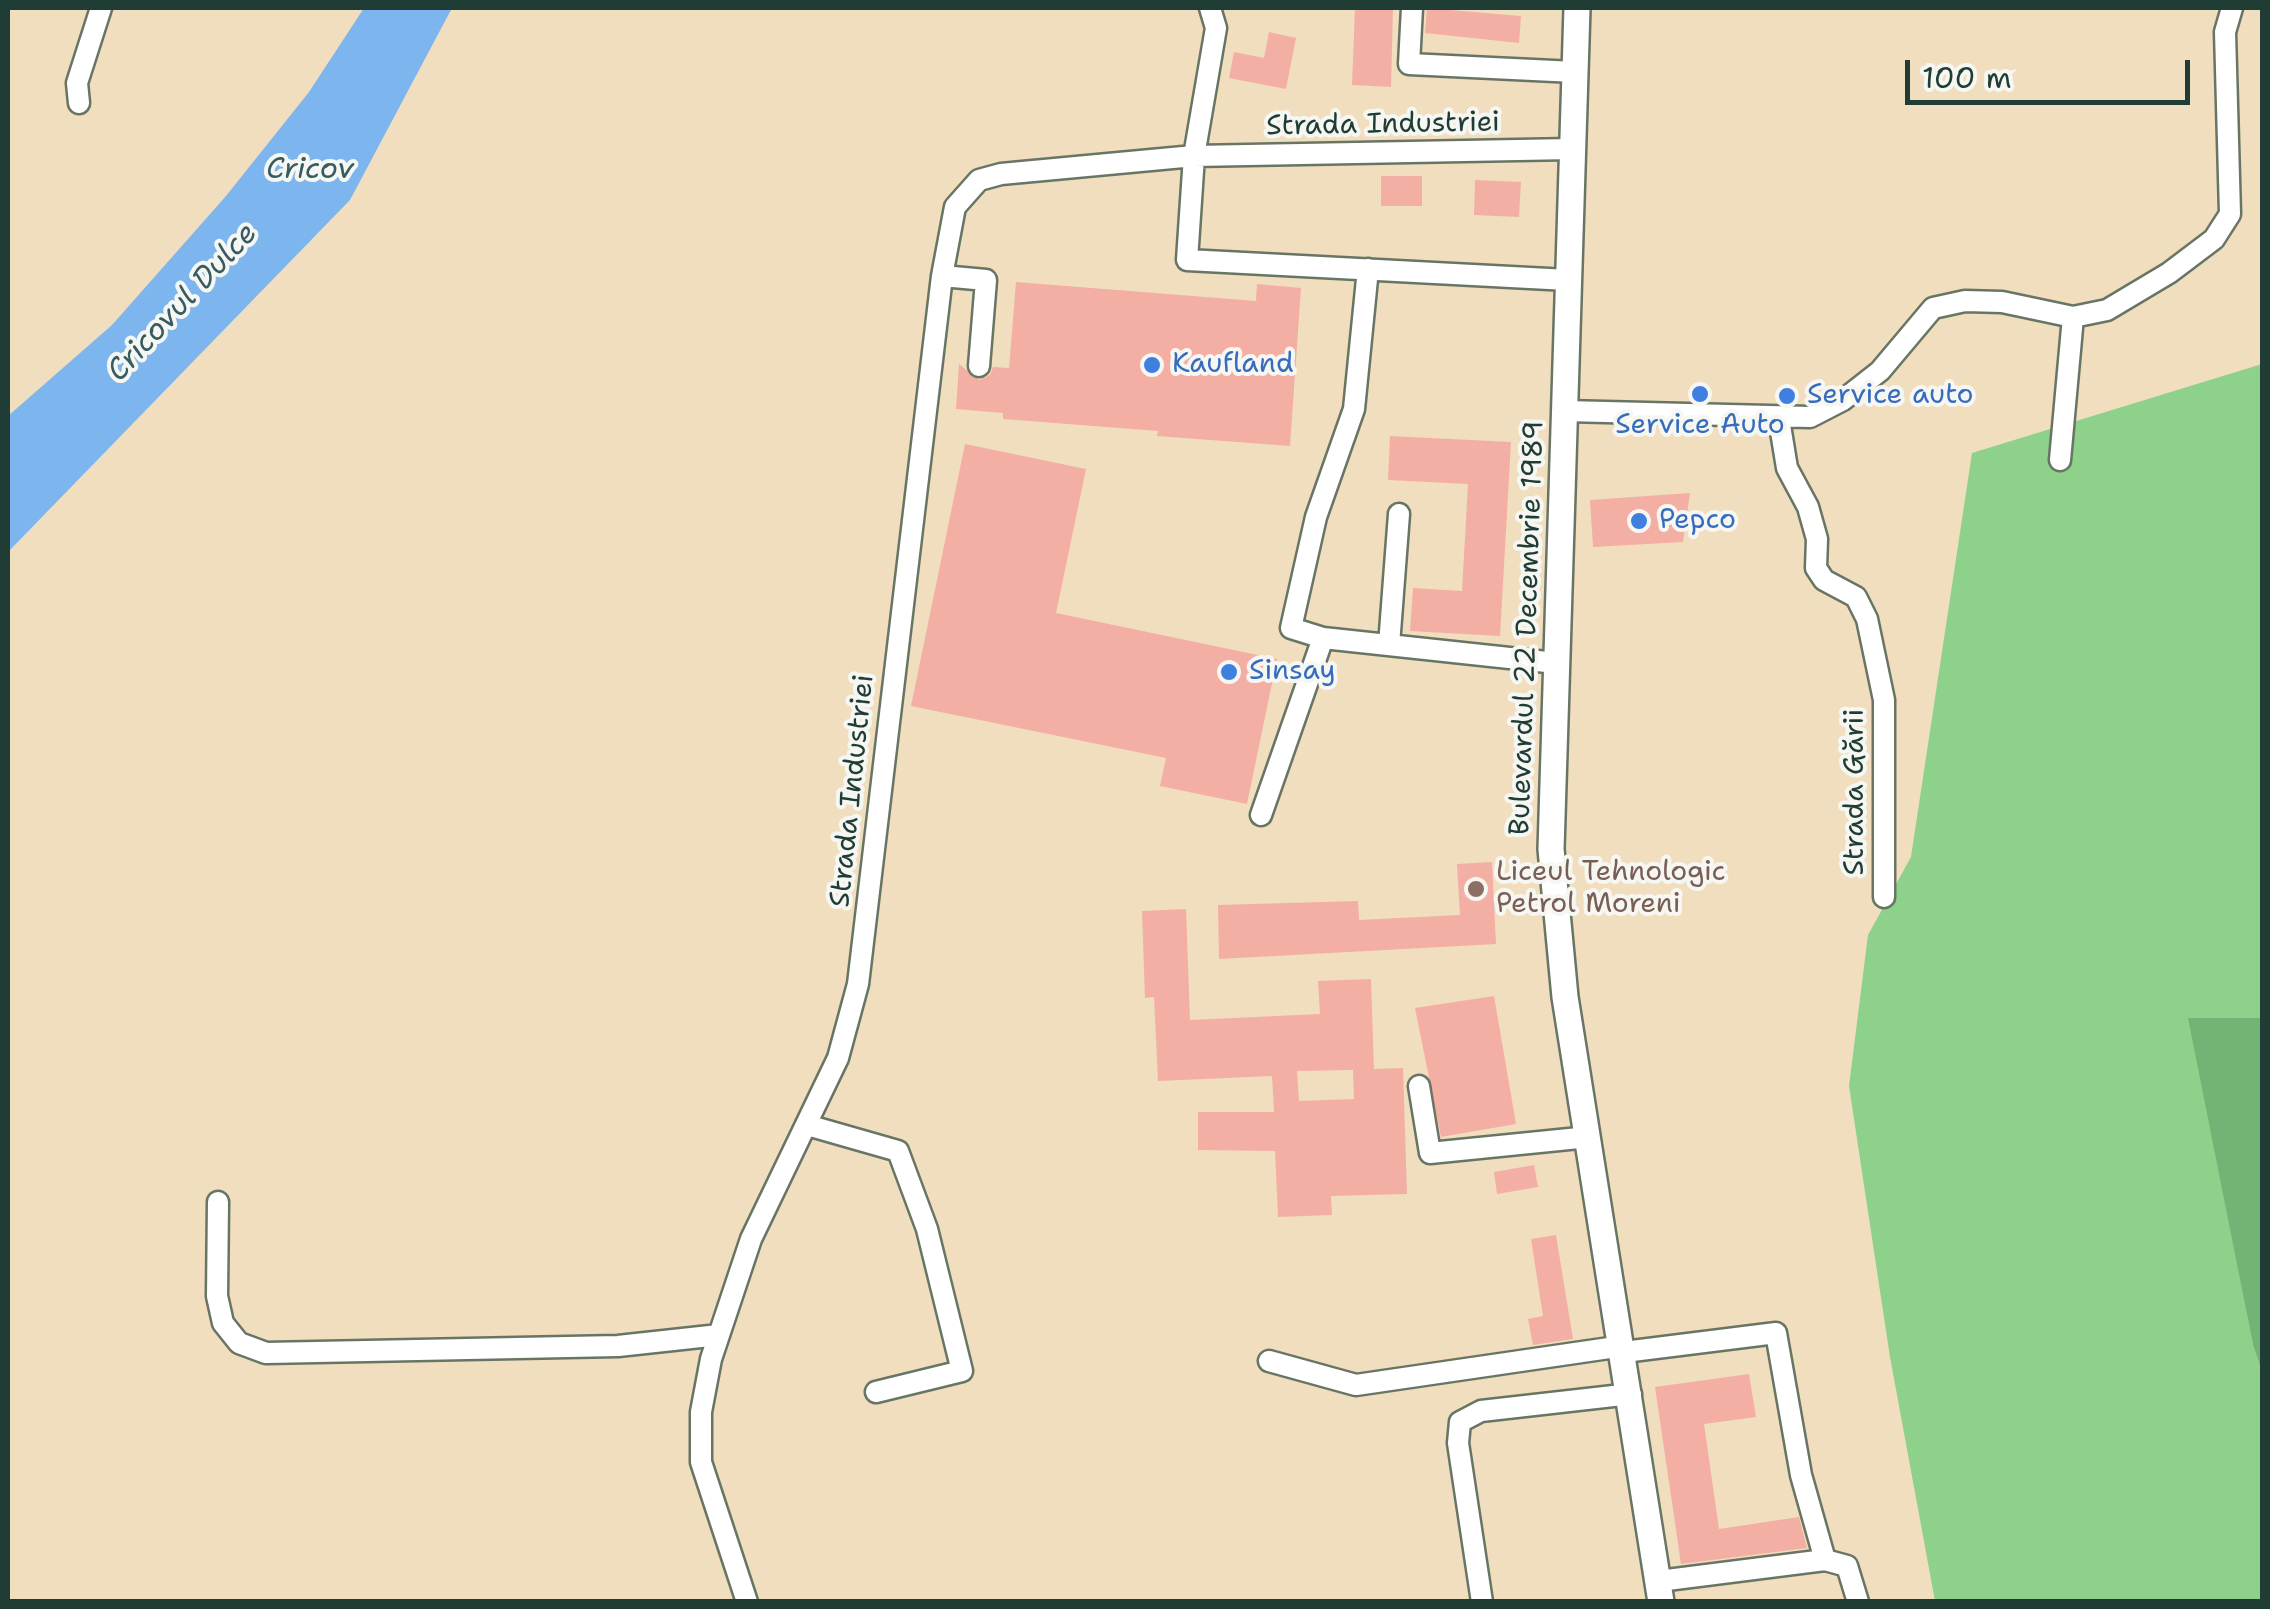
<!DOCTYPE html>
<html>
<head>
<meta charset="utf-8">
<style>
  body { margin:0 }
  #map { position:relative; width:2270px; height:1609px; overflow:hidden; background:#f0debe; font-family:"Shantell Sans",sans-serif }
  canvas { display:block }
  .frame { position:absolute; inset:0; border:10px solid #1f3d34; pointer-events:none }
  .scale { position:absolute; left:1905px; top:60px; width:285px; height:45px; box-sizing:border-box; border:5px solid #1f3d34; border-top:0; padding-left:12px; font-size:30px; line-height:35px; white-space:nowrap; color:#1f3d34; -webkit-text-stroke:8px #f6f6f2; paint-order:stroke }
</style>
</head>
<body>
<div id="map">
<canvas width="2270" height="1609"></canvas>
<div class="frame"></div>
<div class="scale">100 m</div>
</div>
<script>
const ctx = document.querySelector('canvas').getContext('2d');
ctx.lineJoin = 'round';
function fillPath(path, color) { ctx.fillStyle = color; ctx.fill(path, 'evenodd'); }
const shape = rows => new Path2D(rows.map(r => 'M' + r).join(''));
function stroke(path, color, width, dash) { ctx.strokeStyle = color; ctx.lineWidth = width; ctx.lineCap = dash ? 'butt' : 'round'; ctx.setLineDash(dash || []); ctx.stroke(path); }
function drawText(font, color, halo, rows, align = 'center') {
  ctx.font = font + ' "Shantell Sans",sans-serif'; ctx.lineWidth = 8; ctx.setLineDash([]); ctx.textBaseline = 'middle'; ctx.strokeStyle = halo; ctx.fillStyle = color; for (const [text, x, y, turn = 0] of rows) {
    ctx.save(); ctx.translate(x, y); ctx.rotate((+turn || 0) * Math.PI / 180); ctx.textAlign = isNaN(turn) ? turn : align; if (halo) ctx.strokeText(text, 0, 0); ctx.fillText(text, 0, 0); ctx.restore();
  }
}
const green = shape([
  [2262,364,2262,1018,2189,1018,2253,1345,2262,1372,2262,1601,1935,1601,1890,1357,1849,1086,1868,935,1911,857,1972,453]
]);
const forest = shape([
  [2188,1018,2262,1018,2262,1372,2253,1345]
]);
const water = shape([
  [364,8,452,8,350,200,8,552,8,416,112,325,226,196,309,92]
]);
const building = shape([
  [1355,8,1393,8,1391,87,1352,85],
  [1427,8,1521,16,1519,43,1425,33],
  [1269,32,1296,38,1286,89,1229,78,1234,52,1264,58],
  [1381,176,1422,176,1422,206,1381,206],
  [1475,180,1521,182,1519,217,1474,215],
  [1016,282,1256,301,1257,284,1301,288,1290,446,1157,436,1158,431,1003,419,1003,413,956,409,959,364,979,380,990,375,993,367,1009,368],
  [1390,436,1511,442,1500,636,1410,631,1413,588,1462,591,1468,484,1388,480],
  [965,444,1086,469,1056,613,1277,659,1247,804,1160,786,1166,758,911,706],
  [1690,493,1683,542,1593,547,1590,500],
  [1492,862,1496,944,1219,959,1218,905,1358,901,1359,920,1460,915,1457,864],
  [1186,909,1190,1020,1320,1014,1318,981,1371,979,1374,1069,1403,1068,1407,1194,1331,1196,1332,1215,1278,1217,1275,1151,1198,1150,1198,1112,1274,1112,1272,1076,1158,1081,1154,997,1145,998,1142,911],
  [1353,1070,1354,1099,1299,1101,1297,1071],
  [1494,996,1516,1124,1441,1137,1415,1008],
  [1534,1165,1538,1187,1497,1194,1494,1172],
  [1556,1235,1573,1339,1533,1345,1528,1319,1543,1316,1531,1239],
  [1749,1374,1756,1417,1704,1424,1719,1529,1799,1517,1807,1548,1681,1564,1655,1387]
]);
const minor = shape([
  [1210,8,1216,28,1194,156,1187,260,1568,280],
  [1412,8,1409,64,1575,72],
  [79,103,77,83,101,8],
  [1368,269,1354,409,1316,517,1291,628,1323,638,1556,663],
  [942,276,986,280,979,366],
  [1565,411,1810,417,1843,400,1880,371,1933,308,1965,301,2002,302,2073,317,2107,310,2169,273,2214,239,2230,214,2225,32,2232,8],
  [1779,419,1787,468,1808,507,1817,539,1816,568,1824,580,1856,597,1867,619,1884,700,1884,897],
  [2060,460,2073,317],
  [1389,645,1399,514],
  [1261,815,1323,638],
  [1419,1086,1430,1153,1589,1137],
  [807,1125,898,1151,927,1229,962,1371,876,1392],
  [218,1202,217,1296,223,1323,239,1343,266,1353,618,1346,719,1335],
  [1624,1352,1776,1333,1801,1475,1825,1560],
  [1269,1361,1356,1385,1623,1346],
  [1659,1581,1825,1560,1847,1566,1858,1602],
  [747,1602,701,1462,701,1412,711,1359,751,1239,838,1058,858,984,942,276,955,207,979,180,1001,174,1194,156,1572,149],
  [1482,1602,1458,1443,1460,1422,1481,1411,1631,1394]
]);
const major = shape([
  [1577,8,1551,849,1565,997,1661,1602]
]);
const markers = [
  [1152,365,10,"#3f7fe0"],
  [1700,394,10,"#3f7fe0"],
  [1787,396,10,"#3f7fe0"],
  [1639,521,10,"#3f7fe0"],
  [1229,672,10,"#3f7fe0"],
  [1476,889,10,"#8d6e63"]
];
const streetNames = [
  ["Strada Industriei",1383,125,-1],
  ["Bulevardul 22 Decembrie 1989",1528,628,-88],
  ["Strada Industriei",853,791,-84],
  ["Strada Gării",1856,792,-90]
];
const shopNames = [
  ["Kaufland",1172,365],
  ["Service auto",1807,396],
  ["Service Auto",1700,426,"center"],
  ["Pepco",1659,521],
  ["Sinsay",1249,672]
];
const educationNames = [
  ["Liceul Tehnologic",1496,873],
  ["Petrol Moreni",1496,905]
];
const waterNames = [
  ["Cricov",310,170],
  ["Cricovul Dulce",183,303,-47]
];
fillPath(green, '#8dd18a');
fillPath(forest, '#72b376');
fillPath(water, '#7db6ee');
fillPath(building, '#f4afa5');
stroke(minor, '#687564', 25);
stroke(major, '#687564', 30);
stroke(minor, '#fff', 20);
stroke(major, '#fff', 25);
for (const [x, y, r, color] of markers) { const dot = new Path2D(); dot.arc(x, y, r, 0, 2 * Math.PI); ctx.fillStyle = color; ctx.fill(dot); stroke(dot, '#f6f6f2', 4); }
drawText('28px', '#1f3d34', '#f6f6f2', streetNames);
drawText('28px', '#366cbe', '#f6f6f2', shopNames, 'left');
drawText('28px', '#785e54', '#f6f6f2', educationNames, 'left');
drawText('italic 30px', '#365b62', '#f6f6f2', waterNames);
</script>
</body>
</html>
